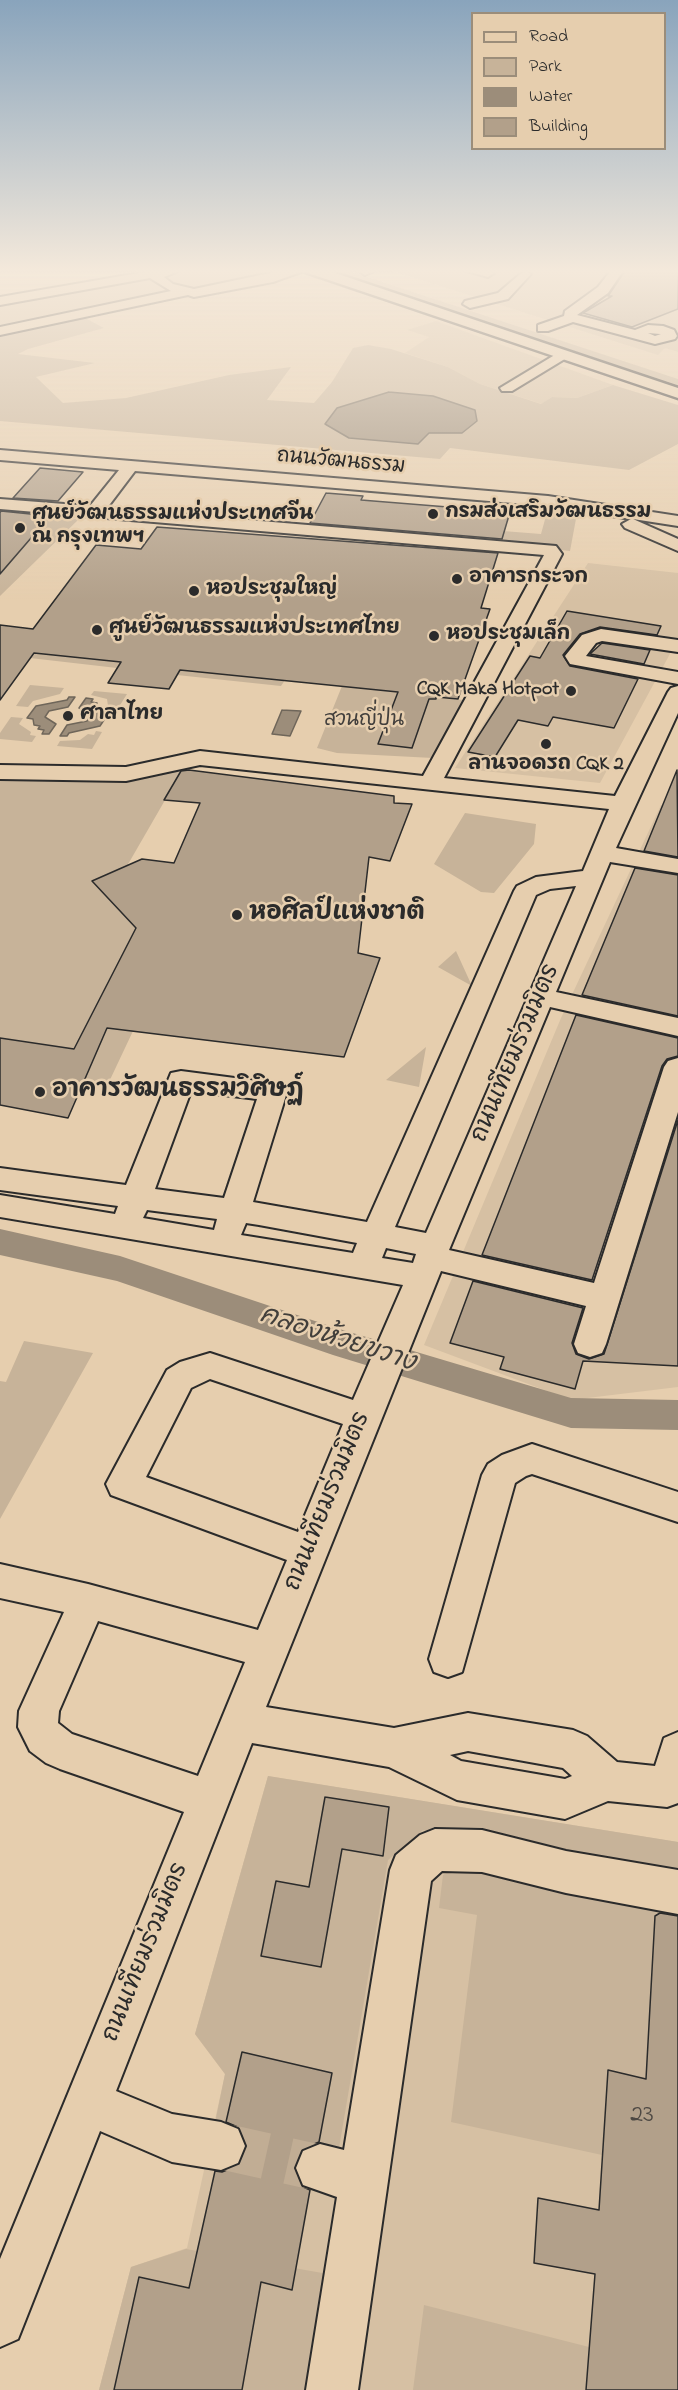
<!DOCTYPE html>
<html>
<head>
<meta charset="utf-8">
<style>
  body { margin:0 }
  #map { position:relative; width:678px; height:2390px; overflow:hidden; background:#e6ceae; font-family:"Indie Flower",sans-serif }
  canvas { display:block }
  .legend { position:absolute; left:471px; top:12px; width:195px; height:138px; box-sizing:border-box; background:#e6ceae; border:2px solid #9b8d7a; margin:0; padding:8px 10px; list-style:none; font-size:18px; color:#2b2b2b }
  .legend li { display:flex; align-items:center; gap:12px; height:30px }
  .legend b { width:30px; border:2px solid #9b8d7a }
</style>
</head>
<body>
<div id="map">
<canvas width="678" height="2390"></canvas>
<ul class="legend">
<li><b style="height:8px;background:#e6ceae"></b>Road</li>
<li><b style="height:16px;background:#c7b399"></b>Park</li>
<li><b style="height:16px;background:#9c8d7a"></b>Water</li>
<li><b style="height:16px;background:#b2a08a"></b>Building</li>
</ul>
</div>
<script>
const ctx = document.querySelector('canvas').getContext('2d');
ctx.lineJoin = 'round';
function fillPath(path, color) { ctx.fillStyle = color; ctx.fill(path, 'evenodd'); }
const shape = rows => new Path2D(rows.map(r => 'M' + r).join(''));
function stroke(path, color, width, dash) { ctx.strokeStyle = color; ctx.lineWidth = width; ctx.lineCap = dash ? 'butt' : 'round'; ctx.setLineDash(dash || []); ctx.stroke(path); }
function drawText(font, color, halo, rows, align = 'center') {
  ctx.font = font + ' "Indie Flower","Playpen Sans Thai",sans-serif'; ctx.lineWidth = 5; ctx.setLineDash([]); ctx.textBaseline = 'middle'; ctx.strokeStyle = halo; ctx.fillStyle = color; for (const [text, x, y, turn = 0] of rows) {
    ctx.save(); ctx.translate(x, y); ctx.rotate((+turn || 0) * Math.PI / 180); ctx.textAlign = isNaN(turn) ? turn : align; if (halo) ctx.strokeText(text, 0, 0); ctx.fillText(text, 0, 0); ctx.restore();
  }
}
const built = shape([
  [166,268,280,268,302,275,0,333,0,299],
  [383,268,678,268,678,352,665,348,658,355],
  [436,321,613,385,577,398,552,397,542,404,480,384,448,367,405,353,429,337,407,330],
  [588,563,678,573,678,639,600,783,455,768],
  [661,805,678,808,678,1387,571,1400,424,1345,561,1018],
  [268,1776,678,1842,678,2390,99,2390,131,2267,187,2248,225,2074,195,2034]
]);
const green = shape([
  [321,268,340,268,678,379,678,385],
  [83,317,104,328,28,349,18,354,95,363,36,377,63,403,126,398,229,375,291,367,267,400,314,403,332,382,353,348,368,345,391,349,448,367,480,384,541,404,552,397,577,398,613,385,678,405,678,444,629,470,450,448,440,459,0,421,0,333],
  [547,512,576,519,570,551,468,540,472,524,503,531,541,534],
  [36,515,79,519,0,596,0,537],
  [36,653,121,661,117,668,30,658],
  [180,670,285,680,281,686,177,675],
  [30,685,64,688,60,694,33,701,28,707,16,706],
  [342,686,397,692,397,695,464,700,433,758,337,753,317,748],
  [94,691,127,694,117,710,112,710,113,706,108,706,107,699,91,695],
  [11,717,23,718,19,724,31,732,30,735,36,736,32,742,0,739,0,733],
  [96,731,102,732,92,749,57,746,60,741,80,740,88,734,94,735],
  [183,769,127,866,92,881,127,918,140,920,86,1025,133,1031,108,1084,85,1079,88,1071,46,1045,0,1038,0,777,156,774],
  [465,813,536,824,534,844,494,893,481,892,434,864],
  [456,951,472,986,438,967],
  [426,1047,419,1087,386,1080],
  [24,1341,93,1353,0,1519,0,1381,6,1382],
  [268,1776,678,1842,678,1878,423,1830,388,1860,339,2148,215,2123,225,2074,195,2034],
  [460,1866,673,1905,655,1917,646,2079,608,2070,602,2155,451,2122,477,1915,439,1908,443,1875],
  [186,2249,328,2274,310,2390,99,2390,131,2267],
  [424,2305,589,2347,586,2390,413,2390]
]);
const water = shape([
  [389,392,433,396,475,410,477,421,462,433,429,433,418,444,349,438,325,424,337,408,389,392],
  [69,697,75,697,68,707,49,711,45,717,56,724,49,734,42,734,44,730,38,729,40,726,34,725,33,719,27,718,36,706,67,700,69,697],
  [86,698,93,699,91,702,97,703,95,706,101,707,103,713,108,714,100,726,69,733,67,736,60,736,67,725,87,721,90,714,79,708,86,698],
  [282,710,301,711,290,736,272,734,282,710]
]);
const canal = shape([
  [0,1229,120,1256,336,1328,571,1398,678,1400,678,1430,571,1428,333,1355,117,1281,0,1255,0,1229]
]);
const building = shape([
  [627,268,678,268,678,309,632,327,583,313,612,296,608,296,627,268],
  [40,468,83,472,58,501,13,498,40,468],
  [326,493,363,496,361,500,510,512,502,539,310,523,326,493],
  [1,511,50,516,0,574,0,513,1,511],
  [157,527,498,553,481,608,490,609,458,699,436,697,436,699,429,699,412,748,378,744,398,692,180,670,169,689,108,683,121,662,34,653,0,700,0,625,33,629,96,545,141,549,157,527],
  [567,611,661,626,657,635,600,627,580,634,563,655,570,666,638,679,614,728,553,717,548,726,518,720,495,757,468,752,530,656,540,658,567,611],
  [602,643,650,650,644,664,590,654,602,643],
  [189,770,394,796,394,803,412,804,390,861,369,857,358,953,380,958,344,1057,107,1028,68,1118,0,1105,0,1038,74,1049,136,928,92,881,142,859,174,863,200,803,164,800,181,771,189,770],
  [677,770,678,857,644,851,677,770],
  [635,868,678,875,678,1016,582,995,635,868],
  [576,1015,678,1038,678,1056,667,1059,662,1066,592,1280,482,1255,576,1015],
  [678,1120,678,1366,583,1361,575,1389,500,1369,504,1357,450,1343,473,1281,583,1308,572,1343,576,1354,589,1359,604,1354,678,1120],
  [325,1797,389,1807,383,1856,342,1849,321,1967,261,1956,276,1881,309,1887,325,1797],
  [660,1913,678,1916,678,2390,586,2390,595,2274,534,2263,538,2198,599,2210,608,2070,646,2079,655,1916,660,1913],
  [242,2052,332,2073,319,2142,302,2149,294,2167,301,2186,310,2190,292,2290,261,2282,242,2390,114,2390,139,2277,189,2288,215,2171,222,2172,239,2165,247,2147,240,2128,226,2122,242,2052]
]);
const minorTunnel = shape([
  [221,2146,320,2168]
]);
const minor = shape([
  [168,268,186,268,164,277,173,284,194,289,294,268,312,268,273,282,194,297,188,295,0,335,0,327,171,291,150,278,0,305,0,297,168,268],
  [363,268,381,268,365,275,359,271,363,268],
  [456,268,480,268,494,273,488,277,456,268],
  [613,268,625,268,608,293,577,315,635,330,648,325,663,326,674,330,677,336,675,339,655,344,573,322,548,331,538,331,538,325,564,316,565,311,598,287,613,268],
  [648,333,660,334,661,334,655,336,648,333],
  [525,270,531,274,508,299,470,308,463,304,465,301,498,293,525,270],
  [563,350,570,354,568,357,512,391,502,391,500,388,563,350],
  [0,450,548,496,678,516,678,526,633,519,678,539,678,551,625,528,622,524,631,519,548,506,135,471,107,508,556,546,562,554,444,778,615,796,668,692,671,688,678,686,678,713,616,848,678,859,678,873,610,862,556,992,678,1018,678,1036,550,1007,449,1250,594,1283,664,1067,668,1061,678,1058,678,1112,606,1344,602,1353,590,1357,578,1353,574,1344,586,1306,441,1271,266,1707,394,1728,468,1713,573,1730,587,1736,617,1762,655,1766,664,1738,678,1732,678,1803,667,1807,608,1801,565,1819,457,1800,389,1767,252,1743,116,2091,172,2114,221,2122,238,2129,245,2146,238,2163,221,2170,172,2162,100,2131,18,2339,0,2347,0,2259,184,1812,60,1769,46,1763,30,1751,18,1727,19,1711,64,1612,0,1598,0,1564,88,1584,258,1630,287,1560,111,1495,106,1484,167,1370,180,1362,210,1353,353,1400,403,1285,0,1217,0,1195,115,1214,118,1206,0,1190,0,1168,126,1185,171,1073,181,1071,273,1083,283,1085,287,1092,253,1202,367,1222,514,891,517,886,536,877,583,871,609,809,200,765,126,781,0,779,0,765,126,767,200,751,423,776,544,555,0,509,0,499,90,506,119,470,0,460,0,450],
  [576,886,426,1233,395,1227,536,895,550,889,576,886],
  [191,1091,257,1099,224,1198,155,1189,191,1091],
  [147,1210,217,1219,214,1230,143,1218,147,1210],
  [246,1223,259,1225,357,1243,353,1253,241,1235,246,1223],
  [386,1248,416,1254,413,1263,382,1258,386,1248],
  [210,1379,343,1424,298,1532,146,1477,191,1388,210,1379],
  [98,1621,245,1662,198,1776,72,1734,58,1723,59,1711,98,1621],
  [468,1751,563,1768,572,1776,565,1779,461,1761,450,1755,468,1751],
  [601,629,678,640,678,652,602,641,596,643,586,656,678,672,678,684,570,664,565,656,582,635,601,629],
  [532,1444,678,1492,678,1522,532,1474,526,1476,515,1483,462,1672,448,1677,434,1672,429,1659,482,1475,488,1464,502,1455,532,1444],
  [435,1829,482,1830,566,1851,678,1870,678,1914,566,1893,482,1872,442,1871,431,1881,358,2390,306,2390,337,2197,303,2185,296,2168,303,2151,320,2144,344,2150,390,1870,396,1855,420,1835,435,1829]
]);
const major = shape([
  [300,268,320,268,678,388,678,398,302,271,300,268]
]);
const markers = [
  [433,514,6,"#2b2b2b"],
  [20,528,6,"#2b2b2b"],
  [457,579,6,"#2b2b2b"],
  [194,591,6,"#2b2b2b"],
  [97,630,6,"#2b2b2b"],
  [434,636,6,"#2b2b2b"],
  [571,691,6,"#2b2b2b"],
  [68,716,6,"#2b2b2b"],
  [546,744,6,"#2b2b2b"],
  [237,915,6,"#2b2b2b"],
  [40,1092,6,"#2b2b2b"]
];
const farStreetnames = [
  ["ถนนวัฒนธรรม",341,463,5]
];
const farPoinames = [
  ["กรมส่งเสริมวัฒนธรรม",445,514],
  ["ศูนย์วัฒนธรรมแห่งประเทศจีน",32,516],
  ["ณ กรุงเทพฯ",32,539],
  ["อาคารกระจก",469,579],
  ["หอประชุมใหญ่",206,591],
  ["ศูนย์วัฒนธรรมแห่งประเทศไทย",109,630],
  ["หอประชุมเล็ก",446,636],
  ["CQK Maka Hotpot",559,691,"right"],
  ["ศาลาไทย",80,716],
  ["ลานจอดรถ CQK 2",546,766,"center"]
];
const farParknames = [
  ["สวนญี่ปุ่น",364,722]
];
const poiNames = [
  ["หอศิลป์แห่งชาติ",249,915],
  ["อาคารวัฒนธรรมวิศิษฏ์",52,1092]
];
const streetNames = [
  ["ถนนเทียมร่วมมิตร",517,1054,-67],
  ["ถนนเทียมร่วมมิตร",329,1502,-68],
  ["ถนนเทียมร่วมมิตร",147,1953,-68]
];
const waterNames = [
  ["คลองห้วยขวาง",337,1341,18]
];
const nearNumbernames = [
  ["23",642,2117]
];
fillPath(built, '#d6c0a3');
fillPath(green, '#c7b399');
fillPath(water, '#9c8d7a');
stroke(water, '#6f665a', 1.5);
fillPath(canal, '#9c8d7a');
fillPath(building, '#b2a08a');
stroke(building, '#2b2b2b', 1.5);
stroke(minorTunnel, '#c1ad94', 46, [46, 23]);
stroke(minor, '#2b2b2b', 4);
stroke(major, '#2b2b2b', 5);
fillPath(minor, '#e6ceae');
fillPath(major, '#e6ceae');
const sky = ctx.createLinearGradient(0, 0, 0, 602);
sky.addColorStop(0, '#89a4bc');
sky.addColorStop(0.45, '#f4e9db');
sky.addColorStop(1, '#f4e9db00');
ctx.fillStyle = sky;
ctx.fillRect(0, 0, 678, 602);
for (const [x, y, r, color] of markers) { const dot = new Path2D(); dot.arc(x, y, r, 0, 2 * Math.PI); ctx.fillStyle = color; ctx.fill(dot); stroke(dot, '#e6ceae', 2); }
drawText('20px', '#2b2b2b', '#e6ceae', farStreetnames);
drawText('bold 20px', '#2b2b2b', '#e6ceae', farPoinames, 'left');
drawText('20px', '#423f3c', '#e6ceae', farParknames);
drawText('bold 24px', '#2b2b2b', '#e6ceae', poiNames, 'left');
drawText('24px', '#2b2b2b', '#e6ceae', streetNames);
drawText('italic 26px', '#423f3b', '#e6ceae', waterNames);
drawText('26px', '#4d4843', null, nearNumbernames);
</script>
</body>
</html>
